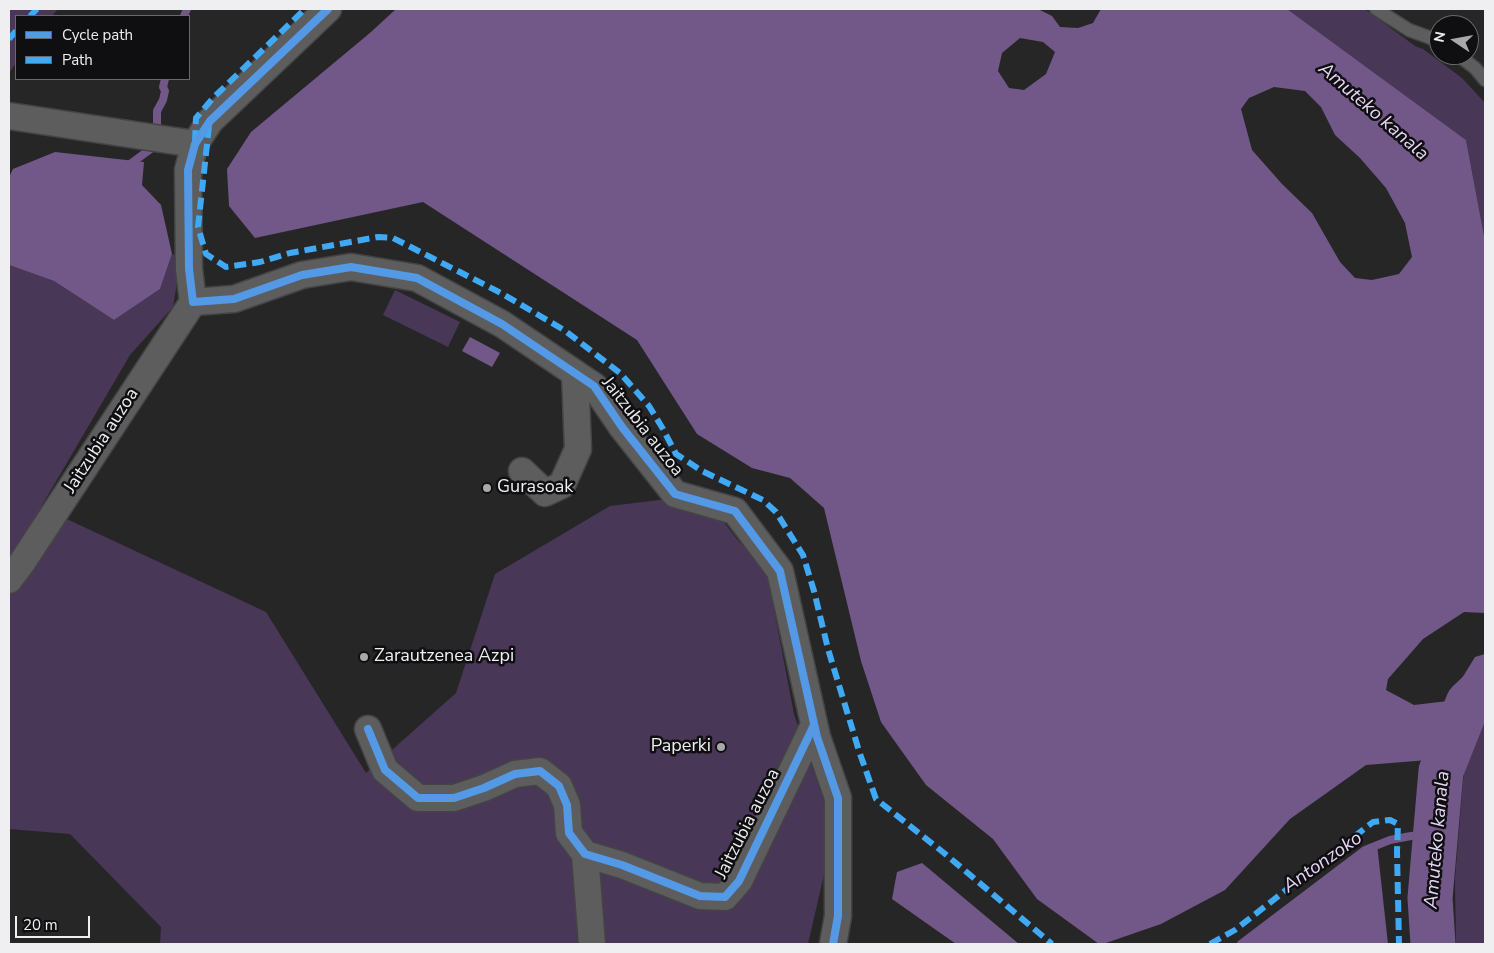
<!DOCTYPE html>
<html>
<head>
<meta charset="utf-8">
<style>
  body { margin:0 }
  #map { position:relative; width:1494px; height:953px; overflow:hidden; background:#262627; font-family:"Nunito Sans",sans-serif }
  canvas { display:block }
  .frame { position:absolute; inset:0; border:10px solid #efeef1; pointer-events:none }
  .legend { position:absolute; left:15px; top:15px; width:175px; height:65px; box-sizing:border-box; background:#0f0e10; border:1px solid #69686a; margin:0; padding:6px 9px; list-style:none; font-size:15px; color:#efeef1 }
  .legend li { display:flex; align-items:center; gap:10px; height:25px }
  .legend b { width:25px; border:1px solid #69686a }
  .north { position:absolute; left:1429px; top:15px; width:50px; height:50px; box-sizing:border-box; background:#0f0e10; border:1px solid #69686a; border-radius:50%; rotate:282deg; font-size:14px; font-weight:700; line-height:20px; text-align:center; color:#efeef1 }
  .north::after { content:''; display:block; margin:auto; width:18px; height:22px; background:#a9a8aa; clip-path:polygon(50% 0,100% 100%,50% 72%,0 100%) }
  .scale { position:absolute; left:15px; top:916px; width:75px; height:22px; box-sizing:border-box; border:2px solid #efeef1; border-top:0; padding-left:6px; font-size:15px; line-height:18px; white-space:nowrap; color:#efeef1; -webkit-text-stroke:4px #0f0e10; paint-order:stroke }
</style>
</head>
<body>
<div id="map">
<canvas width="1494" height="953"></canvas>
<div class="frame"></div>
<ul class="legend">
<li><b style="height:6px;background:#5399e6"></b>Cycle path</li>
<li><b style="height:6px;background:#3fa9f5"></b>Path</li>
</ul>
<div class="north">N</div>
<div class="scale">20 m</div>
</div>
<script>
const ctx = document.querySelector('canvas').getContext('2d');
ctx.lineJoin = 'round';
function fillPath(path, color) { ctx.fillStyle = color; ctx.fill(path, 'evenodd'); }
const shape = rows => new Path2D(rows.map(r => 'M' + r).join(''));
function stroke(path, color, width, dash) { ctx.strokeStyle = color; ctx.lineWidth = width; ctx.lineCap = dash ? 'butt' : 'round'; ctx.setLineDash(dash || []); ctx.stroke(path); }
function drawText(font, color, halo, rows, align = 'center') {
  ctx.font = font + ' "Nunito Sans",sans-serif'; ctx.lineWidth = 5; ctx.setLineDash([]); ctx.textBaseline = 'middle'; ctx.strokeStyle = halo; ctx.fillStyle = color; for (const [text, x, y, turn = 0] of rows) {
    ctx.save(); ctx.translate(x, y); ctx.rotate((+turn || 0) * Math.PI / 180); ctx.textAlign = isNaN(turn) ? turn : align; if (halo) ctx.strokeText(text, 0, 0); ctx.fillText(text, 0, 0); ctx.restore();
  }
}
const green = shape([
  [9,9,58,9,52,16,16,16,16,63,9,73],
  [1287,9,1365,9,1415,46,1423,49,1462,78,1485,103,1485,241,1466,140],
  [172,254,181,259,173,307,130,355,41,507,266,612,366,773,456,693,495,574,610,506,667,499,721,518,736,538,767,573,794,714,834,831,808,944,160,944,161,927,70,834,9,829,9,265,54,281,114,320,160,289],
  [395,290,460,322,448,347,383,315],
  [1485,716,1485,944,1456,944,1455,879,1465,757]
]);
const water = shape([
  [396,9,1038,9,1052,16,1060,27,1078,28,1093,23,1101,9,1287,9,1466,140,1485,241,1485,613,1464,612,1423,639,1388,679,1386,690,1414,705,1448,701,1475,657,1485,654,1485,716,1465,757,1366,765,1290,819,1225,890,1161,924,1103,944,1099,944,1037,899,993,839,926,785,881,722,861,661,824,508,790,478,752,468,697,434,637,340,423,202,255,238,229,206,227,169,251,132,371,32],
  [1020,38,1043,42,1055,52,1046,74,1024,90,1009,88,998,71,1002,53],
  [1274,87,1305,91,1321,107,1335,135,1360,158,1386,188,1405,223,1412,257,1399,274,1372,280,1355,278,1340,262,1312,213,1282,184,1252,150,1241,109,1249,98],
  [55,152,144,162,142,185,161,205,172,254,160,289,114,320,54,281,9,265,9,177,13,169],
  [470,337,500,353,492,367,462,351],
  [1377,844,1388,944,1241,944,1365,850],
  [922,863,1019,944,956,944,892,899,897,872]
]);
const stream = shape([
  [184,16,187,9],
  [157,129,157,111,163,100,165,91,163,87,165,79],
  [126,167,152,148],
  [1241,944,1365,850,1390,840,1411,836,1435,834]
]);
const river = shape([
  [1433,944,1430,898,1441,771,1468,703,1485,687]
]);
const lane = shape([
  [1376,9,1409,30,1439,41],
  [1458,55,1475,68,1485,80]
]);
const street = shape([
  [328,9,210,121,195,144,188,170,189,269,193,302,234,299,302,275,351,267,417,278,502,324,594,386,622,427,675,494,735,511,780,571,817,737,838,798,838,916,833,944],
  [9,116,195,144],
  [522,471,545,493,562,485,578,449,575,373],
  [9,580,21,564,193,302],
  [368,729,385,770,418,798,454,798,484,788,515,774,540,771,559,786,567,805,569,833,585,854,622,865,700,896,725,897,739,881,814,725],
  [585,854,592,944]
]);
const quiet = shape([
  [30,16,37,9],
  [9,39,16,31],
  [209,126,198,227,206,254,226,267,260,262,290,253,378,237,393,238,501,293,564,330,620,373,649,406,663,429,676,454,702,471,763,500,776,512,803,555,814,591,828,649,859,751,876,799,944,853,1052,944],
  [195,142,196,118,214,97,305,9],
  [1210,944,1235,930,1373,822,1390,820,1398,824,1397,852,1399,944]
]);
const cycleway = shape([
  [328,9,210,121,195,144,188,170,189,269,193,302,234,299,302,275,351,267,417,278,502,324,594,386,622,427,675,494,735,511,780,571,817,737,838,798,838,916,833,944],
  [368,729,385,770,418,798,454,798,484,788,515,774,540,771,559,786,567,805,569,833,585,854,622,865,700,896,725,897,739,881,814,725]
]);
const markers = [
  [487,488,5,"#a9a8aa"],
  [364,657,5,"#a9a8aa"],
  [721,747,5,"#a9a8aa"]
];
const streetNames = [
  ["Jaitzubia auzoa",642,427,52],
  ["Jaitzubia auzoa",102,441,-57],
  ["Jaitzubia auzoa",748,824,-63]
];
const poiNames = [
  ["Gurasoak",497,488],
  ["Zarautzenea Azpi",374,657],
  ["Paperki",711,747,"right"]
];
const waterNames = [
  ["Amuteko kanala",1373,112,41],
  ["Amuteko kanala",1438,840,-85],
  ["Antonzoko",1323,863,-35]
];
fillPath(green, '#493757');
fillPath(water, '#725888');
stroke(stream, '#725888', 8);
stroke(river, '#725888', 45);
stroke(lane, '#444445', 15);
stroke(street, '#444445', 29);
stroke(lane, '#5d5d5e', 12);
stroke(street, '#5d5d5e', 26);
stroke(quiet, '#3fa9f5', 6, [12, 6]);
stroke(cycleway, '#5399e6', 8);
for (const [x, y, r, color] of markers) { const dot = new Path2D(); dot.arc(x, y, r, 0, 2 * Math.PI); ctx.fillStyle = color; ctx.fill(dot); stroke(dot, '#0f0e10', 2); }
drawText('18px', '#efeef1', '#0f0e10', streetNames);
drawText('18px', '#efeef1', '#0f0e10', poiNames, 'left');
drawText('italic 19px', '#e6d5f6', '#0f0e10', waterNames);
</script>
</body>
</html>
